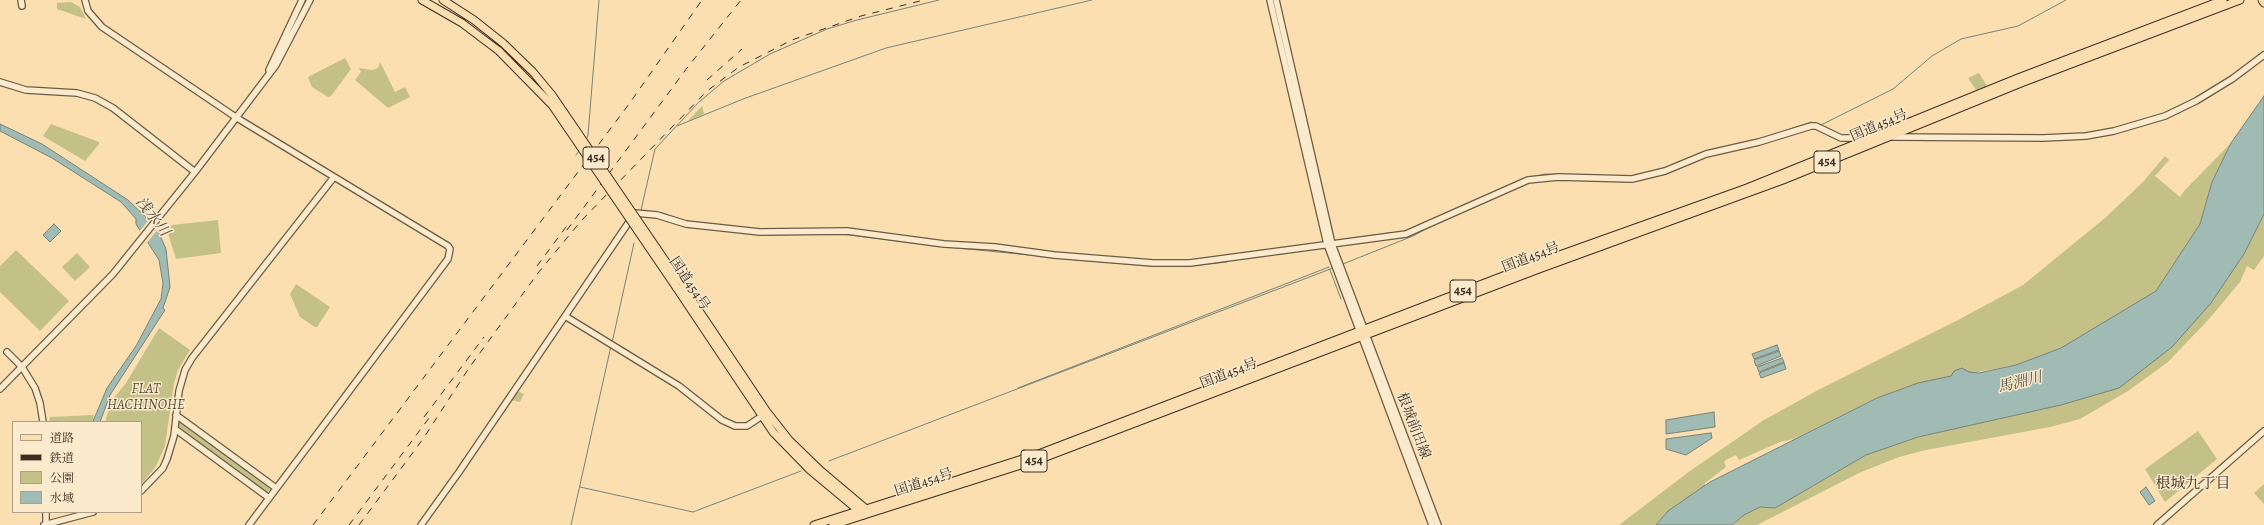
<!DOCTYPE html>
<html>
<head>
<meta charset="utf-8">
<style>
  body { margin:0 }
  #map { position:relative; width:2264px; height:525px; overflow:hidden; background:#fbdfb0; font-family:Alegreya,"Noto Serif JP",serif }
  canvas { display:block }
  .legend { position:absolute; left:12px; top:421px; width:130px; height:92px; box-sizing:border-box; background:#fceacc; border:1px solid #af9e88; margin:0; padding:5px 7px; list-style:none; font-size:12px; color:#3c2d21 }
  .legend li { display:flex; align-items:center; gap:8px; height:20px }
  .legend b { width:20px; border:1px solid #af9e88 }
</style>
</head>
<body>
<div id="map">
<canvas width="2264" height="525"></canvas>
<ul class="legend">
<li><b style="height:5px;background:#fbdfb0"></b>道路</li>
<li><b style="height:5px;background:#3c2d21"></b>鉄道</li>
<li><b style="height:11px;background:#c3c088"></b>公園</li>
<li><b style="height:11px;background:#a0bbb3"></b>水域</li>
</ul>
</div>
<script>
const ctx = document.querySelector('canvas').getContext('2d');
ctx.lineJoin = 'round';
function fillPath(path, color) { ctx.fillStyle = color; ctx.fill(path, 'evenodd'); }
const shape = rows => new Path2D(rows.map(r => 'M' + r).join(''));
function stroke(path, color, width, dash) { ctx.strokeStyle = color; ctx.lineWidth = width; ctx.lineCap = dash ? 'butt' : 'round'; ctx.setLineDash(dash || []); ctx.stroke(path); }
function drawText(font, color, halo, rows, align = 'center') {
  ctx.font = font + ' Alegreya,"Noto Serif JP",serif'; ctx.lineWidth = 3; ctx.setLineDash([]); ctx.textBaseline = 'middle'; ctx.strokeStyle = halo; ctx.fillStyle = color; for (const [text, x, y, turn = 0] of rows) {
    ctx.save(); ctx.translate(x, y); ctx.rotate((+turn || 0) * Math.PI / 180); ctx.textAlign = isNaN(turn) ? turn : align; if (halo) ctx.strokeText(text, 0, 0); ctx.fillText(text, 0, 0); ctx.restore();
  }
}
const green = shape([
  [71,2,80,7,86,19,57,9,57,3],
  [345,58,351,69,331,96,328,97,312,87,308,77],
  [380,62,395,92,405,87,410,97,388,108,355,80,361,72,359,68,372,70,378,68],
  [1979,73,1987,86,1976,90,1968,78],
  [702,106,704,114,688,121],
  [51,124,99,142,99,144,85,161,43,136],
  [2231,143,2212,182,2200,224,2156,291,2061,348,2016,365,1918,383,1877,398,1794,439,1780,442,1739,460,1736,455,1724,461,1726,467,1705,483,1705,486,1668,511,1656,525,1619,525,1690,471,1764,420,1820,389,1958,320,2023,285,2105,218,2142,183,2165,156,2169,160,2155,176,2180,197,2185,190],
  [2264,214,2264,256,2254,270,2247,266,2240,282,2209,319,2168,362,2128,391,2080,419,2050,427,1926,450,1899,457,1861,472,1757,525,1733,525,1744,515,1760,507,1775,508,1866,455,1918,437,2061,405,2244,254],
  [218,220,221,253,176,259,167,230,172,225],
  [16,250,69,301,40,331,0,292,0,266],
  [77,253,90,267,75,281,62,267],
  [296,284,330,307,317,327,315,327,300,317,290,294],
  [159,328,190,350,178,370,174,383,165,446,156,466,141,485,141,422,106,422,106,418,113,399,126,383],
  [517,391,524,394,520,402,511,400],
  [94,415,93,422,49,422,50,417],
  [179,423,184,423,267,484,271,489,267,492,262,490,183,430,178,426],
  [2198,431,2217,459,2165,502,2145,469],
  [2264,484,2264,504,2254,493]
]);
const water = shape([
  [2264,96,2264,214,2244,254,2211,303,2172,347,2119,388,2061,405,1918,437,1866,455,1775,508,1760,507,1744,515,1732,525,1656,525,1668,511,1710,482,1877,398,1918,383,1951,376,1954,371,1962,368,1969,372,1979,373,2016,365,2061,348,2156,291,2200,224,2212,182,2231,143,2264,96],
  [0,124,42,144,128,200,149,220,158,231,166,249,170,287,163,308,165,310,110,395,100,422,93,422,94,419,107,388,136,346,161,299,163,283,159,260,136,224,136,219,121,202,52,158,0,131,0,124],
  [54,224,61,231,50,242,43,235,54,224],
  [1777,345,1779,350,1754,359,1752,354,1777,345],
  [1779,351,1781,356,1756,366,1754,360,1779,351],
  [1782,358,1784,362,1759,372,1757,367,1782,358],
  [1784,363,1786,369,1761,378,1759,373,1784,363],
  [1714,412,1715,427,1666,434,1666,420,1714,412],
  [1711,433,1712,438,1686,455,1666,449,1666,439,1711,433],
  [2146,487,2155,501,2149,505,2140,492,2146,487]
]);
const pier = shape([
  [150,218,158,229,147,243,139,232]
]);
const stream = shape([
  [1821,125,1893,89,1932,56,1961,39,2018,26,2066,0],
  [677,126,743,99,886,48,1092,0],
  [1781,132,1811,122,1820,125],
  [1787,136,1795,134],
  [586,140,588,135,599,0],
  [1708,151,1759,139],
  [576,155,579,151],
  [1686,159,1703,152],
  [1676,169,1686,165],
  [1659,170,1670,166],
  [1563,180,1628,182],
  [1637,181,1648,178],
  [641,210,655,149,699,102,724,81,770,54,827,29,857,20,939,0],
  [641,211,663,213,679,219],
  [1434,219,1522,179,1545,174,1573,175],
  [686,221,714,224],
  [842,234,937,246,1050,257],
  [768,235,839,234],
  [1399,238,1408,237],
  [1345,239,1389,233],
  [1257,251,1319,243],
  [1301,251,1323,248],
  [1050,252,1056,252],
  [1055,258,1150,266,1187,266],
  [1343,264,1413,236,1435,224],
  [1191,266,1227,262],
  [1330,270,1341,299],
  [612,343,634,243],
  [1018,388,1329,267],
  [829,461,1333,268],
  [580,487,693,512,801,471],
  [571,525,611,346]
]);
const tertiary = shape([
  [21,0,22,6],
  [85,0,88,11,102,27,237,118,448,246,450,249,448,259,249,525],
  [1270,0,1327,244,1432,525],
  [1276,0,1332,244,1438,525],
  [269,70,302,0],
  [0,82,26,90,77,93,95,98,113,108,195,172],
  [1893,137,2043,138,2086,136,2114,131,2165,116,2196,101,2232,79,2264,55],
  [565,316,679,386,722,420,735,426,747,426,765,414],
  [7,352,22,367,35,388,40,403,43,422],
  [0,389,113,274,195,172,276,65,310,0],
  [176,415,276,488],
  [175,429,269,498],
  [141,491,163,468,167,459,174,436,179,391,185,370,192,358,334,177],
  [46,512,46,525],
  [44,525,93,512],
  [421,525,459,472,635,213,657,215,686,224,760,232,847,231,944,244,995,247,1054,255,1153,263,1190,263,1406,234,1528,180,1558,177,1632,179,1665,171,1706,154,1759,142,1811,126,1816,126,1841,138,1868,138],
  [2157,525,2264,431]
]);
const primary = shape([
  [814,525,864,509],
  [833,525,864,515,865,511]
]);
const trunk = shape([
  [422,0,462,23,499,51],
  [443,0,474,20,503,43],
  [2262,0,2264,3],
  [679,281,767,412,789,440,821,471,866,509,1041,453,1537,263,1747,188,2018,78,2223,0],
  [676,287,773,432,810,470,864,515,1043,458,1539,269,1783,180,2021,83,2240,0]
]);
const rail = shape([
  [707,80,742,49],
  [567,230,687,68,741,0],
  [537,266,569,223],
  [424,417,484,337],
  [313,525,629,104,702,0],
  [349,525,432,414],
  [359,525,423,439,469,368,538,273,581,221,707,91,739,67,792,40,861,16,924,0]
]);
const trunkBridge = shape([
  [503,43,533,72,552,95,679,281],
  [499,51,552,105,676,287]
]);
const shields = [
  [596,158,26],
  [1827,162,26],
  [1463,291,26],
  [1034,461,26]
];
const shieldNames = [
  ["454",596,158],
  ["454",1827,162],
  ["454",1463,291],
  ["454",1034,461]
];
const streetNames = [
  ["国道454号",1879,126,-23],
  ["国道454号",1531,258,-21],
  ["国道454号",689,284,56],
  ["国道454号",1229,374,-21],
  ["根城前田線",1413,426,69],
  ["国道454号",924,483,-18]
];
const parkNames = [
  ["FLAT",146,390],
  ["HACHINOHE",146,406]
];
const waterNames = [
  ["浅水川",152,217,52],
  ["馬淵川",2020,383,-14]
];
const neighbourhoodNames = [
  ["根城九丁目",2193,484]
];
fillPath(green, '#c3c088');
fillPath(water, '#a0bbb3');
stroke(water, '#788279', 1);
fillPath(pier, '#fbdfb0');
stroke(stream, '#788279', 1);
stroke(tertiary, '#6c5a45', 8);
stroke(primary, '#3c2d21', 9);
stroke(trunk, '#3c2d21', 9);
stroke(tertiary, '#fceacc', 5.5);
stroke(primary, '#fbdfb0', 7);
stroke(trunk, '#fbdfb0', 7);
stroke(rail, '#3c2d21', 1, [7, 7]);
stroke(trunkBridge, '#3c2d21', 9, []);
stroke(trunkBridge, '#fbdfb0', 7);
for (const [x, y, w] of shields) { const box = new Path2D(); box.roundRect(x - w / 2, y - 11, w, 22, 3); ctx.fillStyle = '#fceacc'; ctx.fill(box); stroke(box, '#3c2d21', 1); }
drawText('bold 13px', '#3c2d21', null, shieldNames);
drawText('14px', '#3c2d21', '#fceacc', streetNames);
drawText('italic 14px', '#574a36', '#fceacc', parkNames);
drawText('italic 15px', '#555046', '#fceacc', waterNames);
drawText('15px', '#3c2d21', '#fceacc', neighbourhoodNames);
</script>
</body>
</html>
